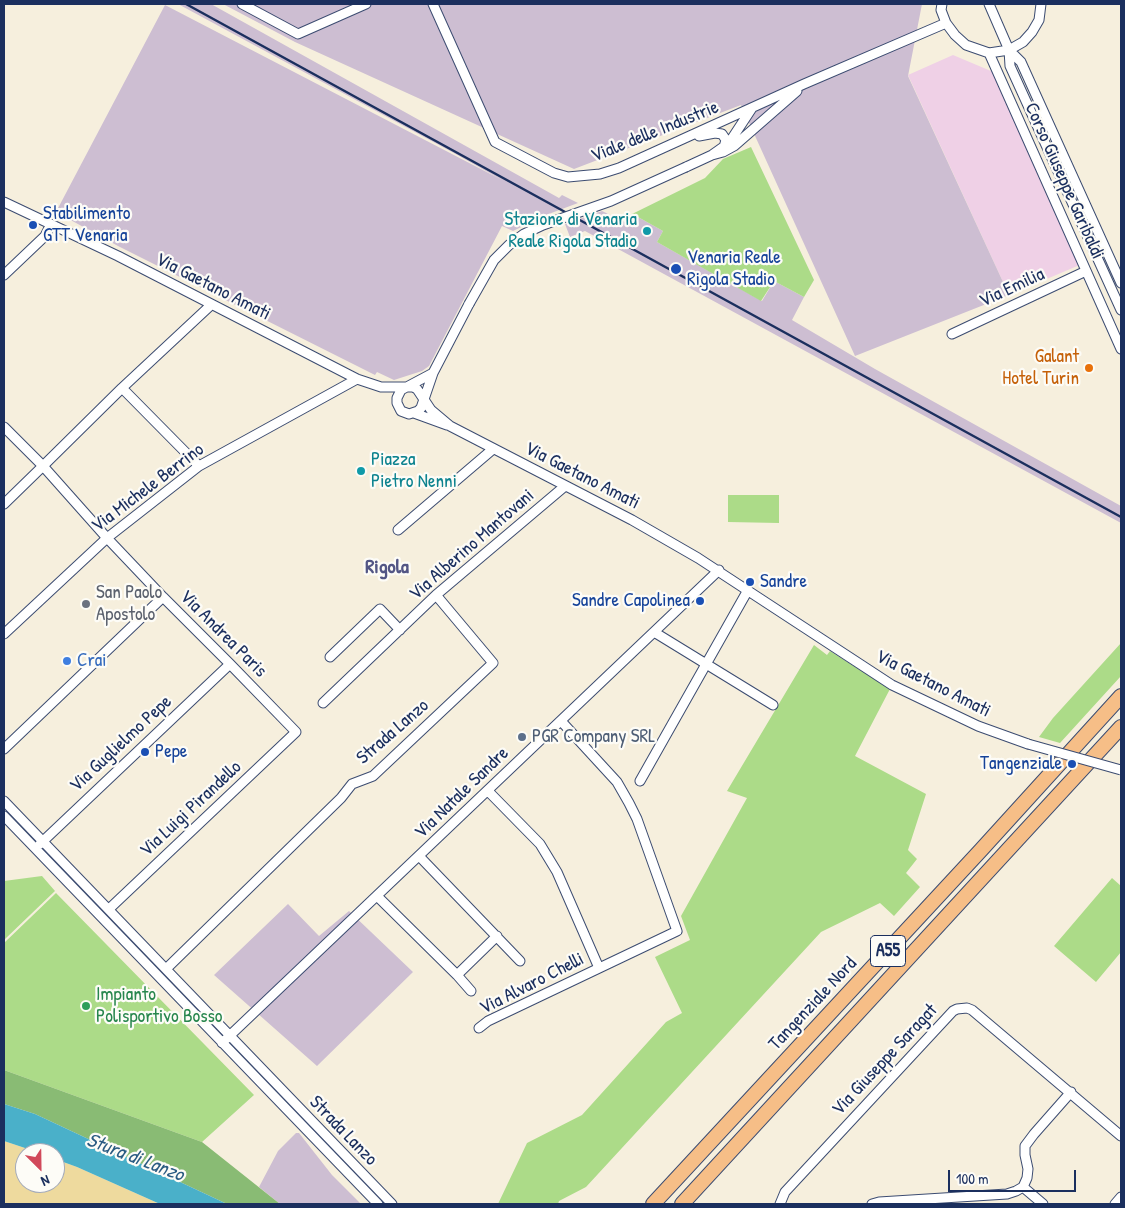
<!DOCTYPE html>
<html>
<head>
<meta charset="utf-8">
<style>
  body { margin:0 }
  #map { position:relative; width:1125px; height:1208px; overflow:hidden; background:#f6efdd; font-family:"Patrick Hand",sans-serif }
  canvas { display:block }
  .frame { position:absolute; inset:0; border:5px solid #1b2f5e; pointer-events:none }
  .north { position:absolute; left:15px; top:1143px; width:50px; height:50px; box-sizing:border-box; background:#fdfcf7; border:1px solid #a3aaba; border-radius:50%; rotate:157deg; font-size:14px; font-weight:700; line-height:20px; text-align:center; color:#1b2f5e }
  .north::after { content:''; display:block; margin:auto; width:18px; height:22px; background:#d1495b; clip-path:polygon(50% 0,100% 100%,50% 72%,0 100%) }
  .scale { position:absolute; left:948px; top:1170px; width:128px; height:22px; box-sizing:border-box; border:2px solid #1b2f5e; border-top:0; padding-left:6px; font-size:15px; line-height:18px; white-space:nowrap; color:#1b2f5e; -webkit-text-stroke:4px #fdfcf7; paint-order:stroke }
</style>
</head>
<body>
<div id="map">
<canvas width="1125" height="1208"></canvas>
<div class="frame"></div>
<div class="north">N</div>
<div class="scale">100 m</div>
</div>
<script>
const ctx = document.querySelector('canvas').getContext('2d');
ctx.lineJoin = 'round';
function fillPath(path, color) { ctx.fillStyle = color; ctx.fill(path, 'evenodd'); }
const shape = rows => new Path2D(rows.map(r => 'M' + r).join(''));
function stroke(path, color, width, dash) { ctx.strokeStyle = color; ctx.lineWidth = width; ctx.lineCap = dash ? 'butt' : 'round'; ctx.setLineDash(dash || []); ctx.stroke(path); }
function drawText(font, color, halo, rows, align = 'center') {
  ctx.font = font + ' "Patrick Hand",sans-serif'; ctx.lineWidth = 4.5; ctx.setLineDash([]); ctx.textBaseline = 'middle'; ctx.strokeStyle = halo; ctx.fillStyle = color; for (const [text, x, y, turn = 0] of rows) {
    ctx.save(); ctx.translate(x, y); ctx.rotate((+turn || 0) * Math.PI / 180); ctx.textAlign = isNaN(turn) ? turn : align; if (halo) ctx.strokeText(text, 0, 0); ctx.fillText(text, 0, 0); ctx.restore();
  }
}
const built = shape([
  [953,55,998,74,1082,264,1009,295,908,75]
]);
const industrial = shape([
  [178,4,211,4,559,198,562,195,578,203,546,215,513,231,502,226,429,366,422,371,394,380,377,372,375,375,118,246,56,212,165,5,502,180,452,152],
  [223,4,922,4,908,76,1009,295,855,356,741,105,574,169,295,42],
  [602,211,625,222,638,217,663,231,657,242,762,301,774,281,804,297,792,320,875,369,1121,506,1121,523,585,231,570,237,565,224],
  [288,904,319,936,349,911,413,972,317,1066,214,975],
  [296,1133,299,1133,332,1175,361,1204,280,1204,259,1187,278,1151]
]);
const green = shape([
  [751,147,814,280,804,297,774,281,761,301,657,242,663,231,638,217,625,222,628,216,705,178,723,159],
  [728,495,779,495,779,523,728,522],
  [1121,643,1121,676,1060,743,1039,737,1053,718],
  [814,645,827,655,830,651,890,689,855,756,926,794,908,850,917,859,906,873,920,887,894,916,880,903,821,932,586,1187,559,1201,558,1204,498,1204,527,1143,582,1115,666,1022,682,1013,655,957,690,940,681,916,747,798,727,791],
  [42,876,55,891,4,940,4,881],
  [1112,878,1121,886,1121,952,1096,982,1054,946],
  [56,893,254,1095,202,1142,4,1070,4,943]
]);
const forest = shape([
  [4,1070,202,1142,280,1204,227,1204,35,1114,4,1104]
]);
const sand = shape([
  [4,1141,40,1153,25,1153,25,1183,55,1183,55,1159,77,1167,160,1204,4,1204]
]);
const water = shape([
  [4,1104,35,1114,227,1204,160,1204,77,1167,55,1159,55,1153,40,1153,4,1141]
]);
const minor = shape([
  [242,4,298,34,366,4],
  [433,4,495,142,554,173,568,177,600,174,619,168,804,84,946,23],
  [942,4,941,10,946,23,955,35,966,45,989,53,1009,50,1023,42,1032,32,1039,20,1041,4],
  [989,4,1009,50,1021,62,1121,283],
  [1009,50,1010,66,1121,310],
  [989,53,1121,349],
  [699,136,715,133,722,134,726,140,724,147],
  [712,155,723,152,734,146,797,91],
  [686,167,712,155,729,143,752,108],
  [4,202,118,256,357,379,381,387,413,387,417,389,431,410,450,426,632,520,698,558,892,685,978,726,1028,744],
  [4,275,45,236,51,224],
  [952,334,1086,271],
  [433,373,401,390,397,398,397,403,401,411,409,414,418,411,421,408,433,373,469,304],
  [122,388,199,466],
  [414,413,447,425],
  [4,427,43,466,107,538,163,597,230,664,296,732,109,909],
  [4,504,43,466,122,388,211,305],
  [398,530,493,449],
  [654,632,773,705],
  [4,634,107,538,199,466,357,379],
  [330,657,380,609,400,630],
  [323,703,436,595,565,486],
  [4,749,163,597],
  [640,781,748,590],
  [488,791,540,844,557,872,599,968],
  [4,801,392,1204],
  [4,816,378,1204],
  [40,844,230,664],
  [419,856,520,961],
  [377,896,457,975,471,991],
  [166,969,341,798,352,784,373,776,493,663,436,595],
  [457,975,497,936],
  [479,1028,488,1021,677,931,637,819,629,803,617,782,561,721],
  [222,1043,719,570],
  [1023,1187,1043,1204],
  [780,1204,785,1192,953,1011,957,1009,967,1008,972,1010,1121,1136],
  [872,1204,879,1202,1007,1194,1016,1191,1023,1187,1027,1178,1028,1169,1025,1155,1025,1146,1034,1134,1071,1092],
  [1115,1204,1121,1197]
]);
const highway = shape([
  [653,1204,981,850,1121,696],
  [682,1204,1121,727]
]);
const rail = shape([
  [186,4,1121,517]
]);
const minorBridge = shape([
  [469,304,494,260,509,245,524,234,543,225,611,201,686,167],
  [1028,744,1121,770]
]);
const markers = [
  [33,225,5,"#1a4fb4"],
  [647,231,5,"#0f9aa8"],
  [676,269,6,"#1a4fb4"],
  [1089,368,5,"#e8710a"],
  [361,471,5,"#0f9aa8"],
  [750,582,5,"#1a4fb4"],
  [700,601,5,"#1a4fb4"],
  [86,604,5,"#6b7280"],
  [67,661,5,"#3f7fe0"],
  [522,737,5,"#5c6f8a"],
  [145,752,5,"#1a4fb4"],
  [1072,764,5,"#1a4fb4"],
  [86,1006,5,"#2e9e5b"]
];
const shields = [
  [888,951,35]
];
const shieldNames = [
  ["A55",888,951]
];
const streetNames = [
  ["Viale delle Industrie",655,132,-22],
  ["Corso Giuseppe Garibaldi",1064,181,66],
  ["Via Gaetano Amati",213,287,27],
  ["Via Emilia",1012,288,-25],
  ["Via Gaetano Amati",582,476,27],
  ["Via Michele Berrino",148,488,-37],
  ["Via Alberino Mantovani",472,545,-41],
  ["Via Andrea Paris",223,634,45],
  ["Via Gaetano Amati",933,684,27],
  ["Strada Lanzo",393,732,-41],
  ["Via Guglielmo Pepe",121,744,-43],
  ["Via Natale Sandre",462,793,-44],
  ["Via Luigi Pirandello",191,809,-43],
  ["Via Alvaro Chelli",532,984,-27],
  ["Tangenziale Nord",813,1004,-47],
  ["Via Giuseppe Saragat",885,1060,-47],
  ["Strada Lanzo",343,1131,46]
];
const transitNames = [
  ["Stabilimento",43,214],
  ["GTT Venaria",43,236],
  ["Venaria Reale",687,258],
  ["Rigola Stadio",687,280],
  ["Sandre",760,582],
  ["Sandre Capolinea",690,601,"right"],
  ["Pepe",155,752],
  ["Tangenziale",1062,764,"right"]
];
const cultureNames = [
  ["Stazione di Venaria",637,220],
  ["Reale Rigola Stadio",637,242],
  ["Piazza",371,460,"left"],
  ["Pietro Nenni",371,482,"left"]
];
const foodNames = [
  ["Galant",1079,357],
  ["Hotel Turin",1079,379]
];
const worshipNames = [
  ["San Paolo",96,593],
  ["Apostolo",96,615]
];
const shopNames = [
  ["Crai",77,661]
];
const serviceNames = [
  ["PGR Company SRL",532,737]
];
const leisureNames = [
  ["Impianto",96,995],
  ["Polisportivo Bosso",96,1017]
];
const neighbourhoodNames = [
  ["Rigola",387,568]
];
const waterNames = [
  ["Stura di Lanzo",135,1158,21]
];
fillPath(built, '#efd0e6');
fillPath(industrial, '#cdbed2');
fillPath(green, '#acdb88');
fillPath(forest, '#89bb74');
fillPath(sand, '#eeda9e');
fillPath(water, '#4ab0c9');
stroke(minor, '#3c4c71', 11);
stroke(highway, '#3c4c71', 16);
stroke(minor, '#fff', 9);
stroke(highway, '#f6be87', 14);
stroke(rail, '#1b2f5e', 2.5);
stroke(minorBridge, '#3c4c71', 11, []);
stroke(minorBridge, '#fff', 9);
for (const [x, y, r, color] of markers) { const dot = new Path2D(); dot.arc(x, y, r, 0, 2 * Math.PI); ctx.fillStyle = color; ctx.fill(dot); stroke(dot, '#fdfcf7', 2); }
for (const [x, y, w] of shields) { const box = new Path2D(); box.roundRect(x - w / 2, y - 15.5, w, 31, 4); ctx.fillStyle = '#fdfcf7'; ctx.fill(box); stroke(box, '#1b2f5e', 1); }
drawText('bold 18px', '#1b2f5e', null, shieldNames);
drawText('19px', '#1b2f5e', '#fdfcf7', streetNames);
drawText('19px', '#164399', '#fdfcf7', transitNames, 'left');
drawText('19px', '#0d838f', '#fdfcf7', cultureNames, 'right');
drawText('19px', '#c56008', '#fdfcf7', foodNames, 'right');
drawText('19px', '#5b616d', '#fdfcf7', worshipNames, 'left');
drawText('19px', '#366cbe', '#fdfcf7', shopNames, 'left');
drawText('19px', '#4e5e75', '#fdfcf7', serviceNames, 'left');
drawText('19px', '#27864d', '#fdfcf7', leisureNames, 'left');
drawText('bold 20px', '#535685', '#fdfcf7', neighbourhoodNames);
drawText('italic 20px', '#2b5c83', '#fdfcf7', waterNames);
</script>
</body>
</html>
